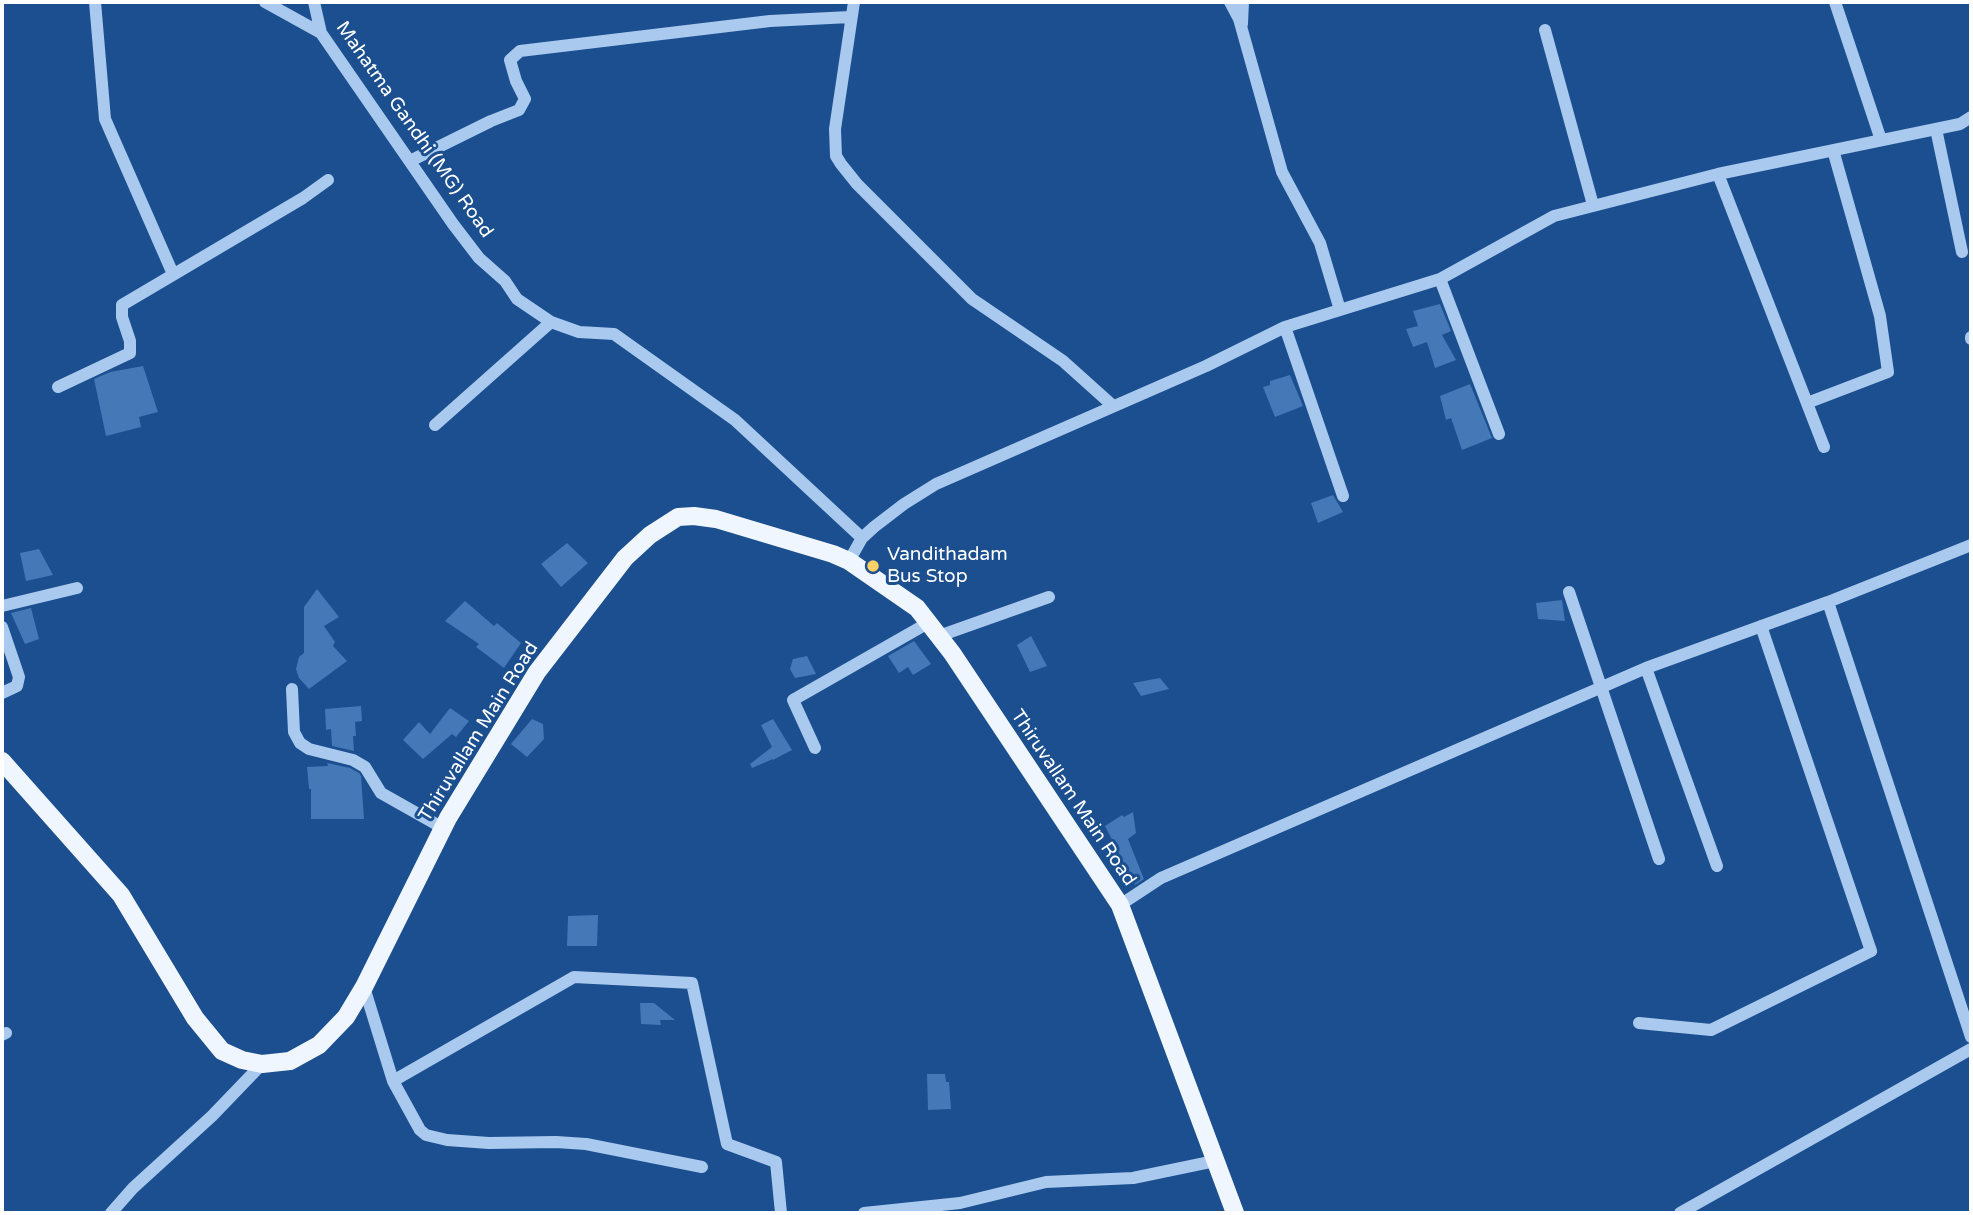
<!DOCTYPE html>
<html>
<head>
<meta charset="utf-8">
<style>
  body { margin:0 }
  #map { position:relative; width:1973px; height:1215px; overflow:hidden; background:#1b4f8f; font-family:"Varela Round",sans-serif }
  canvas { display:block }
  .frame { position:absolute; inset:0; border:4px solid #fff; pointer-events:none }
</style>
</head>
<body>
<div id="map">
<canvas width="1973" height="1215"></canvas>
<div class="frame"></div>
</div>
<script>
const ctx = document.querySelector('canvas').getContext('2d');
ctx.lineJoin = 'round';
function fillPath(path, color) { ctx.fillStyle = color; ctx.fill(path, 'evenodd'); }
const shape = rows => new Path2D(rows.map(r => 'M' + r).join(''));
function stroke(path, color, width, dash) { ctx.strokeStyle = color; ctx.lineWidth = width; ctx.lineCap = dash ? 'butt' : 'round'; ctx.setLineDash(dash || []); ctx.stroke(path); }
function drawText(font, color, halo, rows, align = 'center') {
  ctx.font = font + ' "Varela Round",sans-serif'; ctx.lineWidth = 6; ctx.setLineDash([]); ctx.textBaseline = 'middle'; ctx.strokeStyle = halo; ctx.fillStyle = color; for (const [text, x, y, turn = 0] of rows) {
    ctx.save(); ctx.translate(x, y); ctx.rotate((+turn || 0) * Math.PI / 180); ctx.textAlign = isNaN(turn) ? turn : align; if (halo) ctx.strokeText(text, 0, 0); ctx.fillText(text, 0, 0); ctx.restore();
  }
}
const building = shape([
  [1440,304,1451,331,1442,335,1456,360,1435,368,1427,342,1413,347,1406,329,1418,326,1413,311],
  [143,366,158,412,139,417,141,427,106,436,94,379,110,372],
  [1290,375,1303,406,1275,417,1263,387,1270,385,1270,381],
  [1470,384,1492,438,1462,450,1451,418,1446,420,1440,396],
  [1333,495,1343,512,1318,523,1311,503],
  [567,543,588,563,561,587,541,564],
  [39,549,53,575,26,581,20,553],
  [317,589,339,617,324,626,335,642,333,646,347,661,309,689,299,678,296,669,299,657,304,653,304,607],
  [1562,600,1565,621,1538,619,1536,603],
  [465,601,494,626,497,623,521,643,504,668,476,647,479,644,445,621],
  [31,608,39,639,25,644,11,613],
  [1031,636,1047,666,1030,672,1017,645],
  [914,641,931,664,913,675,908,667,899,673,888,656],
  [807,656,816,674,795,678,790,669,793,659],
  [1160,678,1169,689,1141,696,1133,683],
  [361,706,362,721,355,722,356,736,353,736,354,751,332,746,331,729,326,730,325,709],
  [450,708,469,721,456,737,452,734,423,759,403,740,419,722,430,734],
  [532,719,543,724,544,739,527,757,511,744],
  [773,719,792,750,773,760,773,759,752,768,750,764,772,747,761,725],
  [327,763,350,768,359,773,361,776,364,819,311,819,311,789,309,789,307,767,328,766],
  [1133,812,1136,833,1128,839,1144,879,1135,885,1105,826,1122,815,1124,817],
  [598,915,597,946,567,946,568,916],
  [640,1003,654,1003,675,1020,660,1020,661,1025,641,1024],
  [927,1074,945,1074,946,1082,949,1082,951,1109,928,1110]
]);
const minor = shape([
  [95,2,105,119,173,274],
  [265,2,321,33],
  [314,2,321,33,453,224,479,258,505,281,517,299,551,322,579,332,614,334,735,420,862,538],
  [854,2,835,129,836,156,841,164,857,184,972,299,1063,361,1112,405],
  [1230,2,1239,19,1282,172,1320,243,1340,310],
  [1835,2,1881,140],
  [1242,24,1243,2],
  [1545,30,1593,205],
  [1936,129,1962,252],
  [410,161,491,121,519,110,525,99,516,81,510,60,520,51,770,21,850,17],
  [1718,174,1824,447],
  [1440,279,1499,434],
  [1285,327,1343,496],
  [1971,337,1971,339],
  [58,387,130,353,130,341,122,317,122,305,303,198,328,180],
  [1807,403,1888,372,1880,316,1833,150],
  [435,425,551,322],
  [849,561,862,538,874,527,904,504,936,484,1206,366,1285,327,1440,279,1554,216,1718,174,1960,124,1971,117],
  [1569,592,1659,859],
  [1828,602,1971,1037],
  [2,606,77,588],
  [2,627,19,677,17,686,2,693],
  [939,636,1049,597],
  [1646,668,1717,866],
  [292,689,294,732,300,743,309,749,353,760,365,767,381,793,443,828],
  [815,748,793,700,928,623],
  [1120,905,1161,878,1646,668,1828,602,1971,545],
  [364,987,393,1081,420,1130,426,1135,447,1140,489,1143,556,1142,586,1144,702,1167],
  [1639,1023,1711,1030,1871,951,1761,626],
  [2,1035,6,1033],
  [393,1081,574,977,692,983,727,1144,776,1162,781,1213],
  [111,1213,133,1188,212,1116,262,1064],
  [864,1213,960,1203,1046,1182,1133,1178,1215,1161],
  [1680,1213,1971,1049]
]);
const major = shape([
  [2,761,121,895,195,1018,222,1051,242,1060,262,1064,290,1061,319,1045,346,1017,364,987,448,818,537,672,625,558,650,535,678,517,694,516,716,519,833,554,849,561,917,608,952,653,1120,905,1235,1213]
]);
const markers = [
  [873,566,7,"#ffd166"]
];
const streetNames = [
  ["Mahatma Gandhi (MG) Road",414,130,55],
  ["Thiruvallam Main Road",479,732,-58],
  ["Thiruvallam Main Road",1073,798,56]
];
const poiNames = [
  ["Vandithadam",887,555],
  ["Bus Stop",887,577]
];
fillPath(building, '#4478b7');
stroke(minor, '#a9c9ee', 12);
stroke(major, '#f0f6ff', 18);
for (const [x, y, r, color] of markers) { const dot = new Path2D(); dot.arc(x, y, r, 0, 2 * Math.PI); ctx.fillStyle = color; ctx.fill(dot); stroke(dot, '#1b4f8f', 2.5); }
drawText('19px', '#fff', '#1b4f8f', streetNames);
drawText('19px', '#fff', '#1b4f8f', poiNames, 'left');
</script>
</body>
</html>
